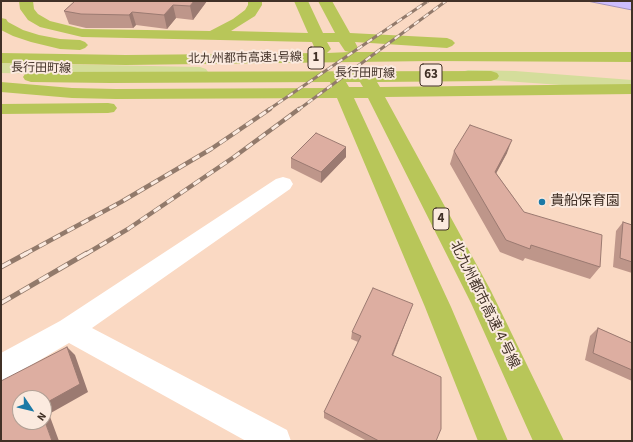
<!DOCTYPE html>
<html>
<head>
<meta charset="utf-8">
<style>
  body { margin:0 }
  #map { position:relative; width:633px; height:442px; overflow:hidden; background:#fad9c3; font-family:"Source Sans 3",sans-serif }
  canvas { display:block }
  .frame { position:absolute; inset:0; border:2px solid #413127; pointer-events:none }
  .north { position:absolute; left:12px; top:390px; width:40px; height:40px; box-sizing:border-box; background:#fbeadf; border:1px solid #b1a095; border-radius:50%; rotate:125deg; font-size:11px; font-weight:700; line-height:16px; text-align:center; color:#413127 }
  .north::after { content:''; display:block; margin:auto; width:14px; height:18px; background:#1b79a6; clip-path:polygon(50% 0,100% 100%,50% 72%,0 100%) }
</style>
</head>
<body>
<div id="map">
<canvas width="633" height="442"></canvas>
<div class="frame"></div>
<div class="north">N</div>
</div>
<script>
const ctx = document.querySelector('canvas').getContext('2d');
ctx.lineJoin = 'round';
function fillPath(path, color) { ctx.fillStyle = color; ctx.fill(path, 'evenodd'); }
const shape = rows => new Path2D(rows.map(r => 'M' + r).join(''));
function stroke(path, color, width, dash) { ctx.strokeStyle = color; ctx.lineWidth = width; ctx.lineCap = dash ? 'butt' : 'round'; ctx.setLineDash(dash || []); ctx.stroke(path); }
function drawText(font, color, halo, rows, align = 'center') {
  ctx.font = font + ' "Source Sans 3","Noto Sans JP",sans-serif'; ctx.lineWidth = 4; ctx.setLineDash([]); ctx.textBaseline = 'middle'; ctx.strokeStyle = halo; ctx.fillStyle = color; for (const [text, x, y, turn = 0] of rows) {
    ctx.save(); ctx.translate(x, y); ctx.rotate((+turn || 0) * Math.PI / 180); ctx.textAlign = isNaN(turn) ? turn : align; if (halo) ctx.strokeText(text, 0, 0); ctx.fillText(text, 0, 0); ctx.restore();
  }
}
const water = shape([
  [587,1,632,1,632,10,587,1]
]);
const minor = shape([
  [283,177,290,179,293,184,290,189,92,328,287,430,291,441,246,441,69,343,11,377,1,381,1,353,60,321,276,179,283,177]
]);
const major = shape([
  [1,63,200,67,206,69,208,72,206,75,200,77,1,73,1,63],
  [468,70,515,71,632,80,632,90,462,78,460,75,462,72,468,70]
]);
const highway = shape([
  [19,1,33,1,34,9,38,14,50,21,82,29,210,31,233,19,245,10,248,5,248,1,262,1,262,5,255,16,231,31,308,33,294,1,308,1,323,33,335,33,318,1,332,1,350,33,447,38,452,40,455,43,452,46,447,48,355,42,358,48,355,51,351,52,632,52,632,62,431,61,126,65,1,63,1,53,126,55,320,53,315,49,312,42,82,37,40,27,28,20,20,9,19,1],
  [327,42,339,42,345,51,349,52,327,53,331,49,327,42],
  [1,18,6,19,8,22,23,30,39,35,60,39,80,40,85,42,88,45,85,48,80,50,60,49,31,42,13,36,1,30,1,18],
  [491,71,497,73,499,76,497,79,491,81,377,82,380,87,632,84,632,94,385,97,491,291,564,441,533,441,471,303,368,98,354,98,451,307,508,441,478,441,425,307,337,98,116,99,72,98,1,92,1,82,72,88,116,89,332,88,330,82,110,83,31,82,25,80,23,77,25,74,31,72,491,71],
  [346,82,360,82,363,87,349,87,346,82],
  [108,103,114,104,117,108,114,112,108,113,1,114,1,104,108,103]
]);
const railFar2 = shape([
  [268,110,428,1],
  [298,110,446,1]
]);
const railFar1 = shape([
  [25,254,121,202,211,149,270,109],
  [86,254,128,229,234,157,299,109]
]);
const rail = shape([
  [1,267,27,253],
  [1,303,87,253]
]);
const wall = shape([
  [75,1,207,1,193,20,176,18,167,29,136,25,133,28,86,28,69,24,64,11],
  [346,147,346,157,321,183,291,168,291,158],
  [454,151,507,153,496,173,524,212,600,267,590,279,525,258,523,261,500,252,450,164],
  [623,222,632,225,632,273,613,267,616,231],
  [410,311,393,356,436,441,367,441,324,418,324,412,358,342,351,339,352,332],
  [598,328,632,343,632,381,585,360,590,336]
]);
const shadedWall = shape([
  [194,1,207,1,193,20,190,6],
  [173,5,176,18,167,29,164,15],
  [132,12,136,25,133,28,129,15],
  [512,140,507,153,490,185,495,172],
  [346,147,346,157,321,183,321,172],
  [413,304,410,311,390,362,392,355],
  [67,347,75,355,88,392,49,414,59,441,52,441,44,419,44,404]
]);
const building = shape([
  [75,1,194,1,190,6,173,5,164,15,132,12,129,15,81,14,64,11,75,1],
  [470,125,512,140,495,172,524,212,602,235,600,267,531,245,530,249,506,240,454,151,470,125],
  [316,133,346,147,321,172,291,158,316,133],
  [623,222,632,225,632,262,620,258,623,222],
  [373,288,413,304,392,355,441,377,441,429,436,441,379,441,324,412,361,336,352,332,373,288],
  [598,328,632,343,632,370,593,353,598,328],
  [67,347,80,384,44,404,44,398,20,398,20,422,44,422,44,419,52,441,1,441,1,381,67,347]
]);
const markers = [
  [542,202,4,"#1b79a6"]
];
const farStreetnames = [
  ["北九州都市高速1号線",245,59,-1],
  ["長行田町線",41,69,1],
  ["長行田町線",365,74,1]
];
const shields = [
  [316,58,16],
  [431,75,22],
  [441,219,16]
];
const shieldNames = [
  ["1",316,58],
  ["63",431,75],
  ["4",441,219]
];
const poiNames = [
  ["貴船保育園",550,202]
];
const streetNames = [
  ["北九州都市高速４号線",484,305,64]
];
fillPath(water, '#cdbdfd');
stroke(water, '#a393bd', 1);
fillPath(minor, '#fff');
fillPath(major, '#d4dd9b');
fillPath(highway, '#b8c659');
stroke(railFar2, '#927a6b', 3);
stroke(railFar1, '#927a6b', 4.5);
stroke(rail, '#927a6b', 5);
stroke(railFar2, '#fbeadf', 2, [6]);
stroke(railFar1, '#fbeadf', 3, [8]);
stroke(rail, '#fbeadf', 3.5, [11]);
fillPath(wall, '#be968a');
fillPath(shadedWall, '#9b7a71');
fillPath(building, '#ddaea1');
stroke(building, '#9b7a71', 1);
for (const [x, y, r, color] of markers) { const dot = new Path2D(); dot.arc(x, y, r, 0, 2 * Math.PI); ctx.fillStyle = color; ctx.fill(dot); stroke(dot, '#fbeadf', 1.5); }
drawText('12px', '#413127', '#fbeadf', farStreetnames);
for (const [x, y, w] of shields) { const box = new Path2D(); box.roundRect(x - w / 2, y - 11, w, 22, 3); ctx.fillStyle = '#fbeadf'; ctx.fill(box); stroke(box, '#413127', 1); }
drawText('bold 13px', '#413127', null, shieldNames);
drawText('14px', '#413127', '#fbeadf', poiNames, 'left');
drawText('14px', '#413127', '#fbeadf', streetNames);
</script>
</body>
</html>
